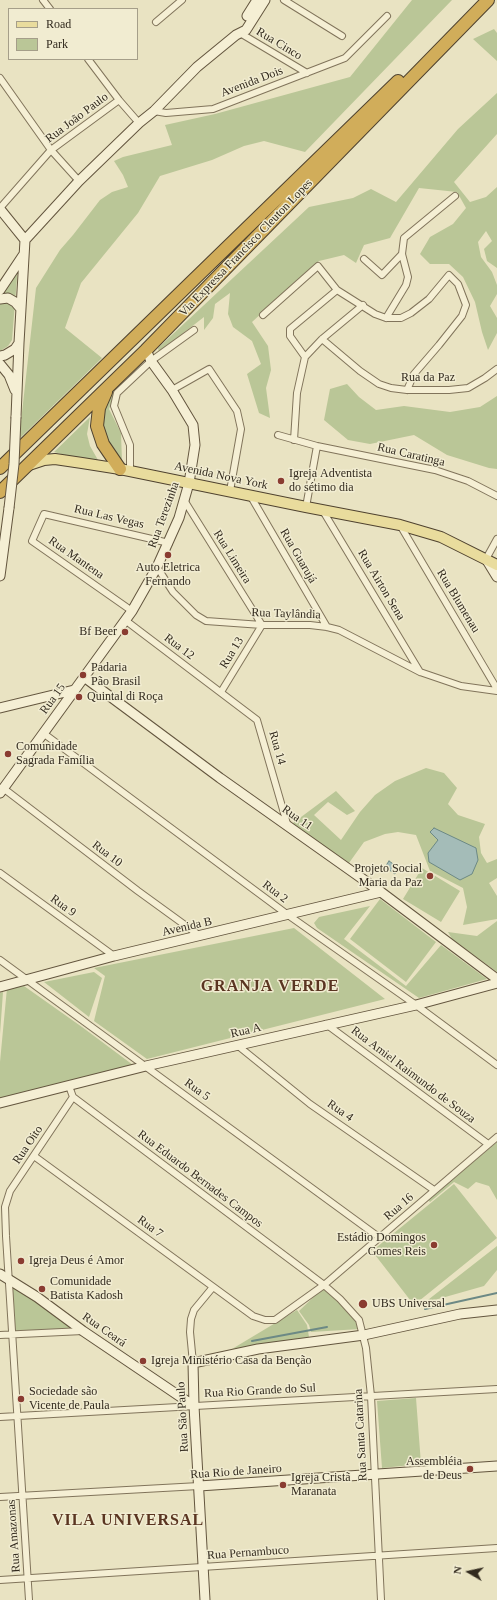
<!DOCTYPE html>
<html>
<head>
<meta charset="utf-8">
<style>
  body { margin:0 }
  #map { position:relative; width:497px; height:1600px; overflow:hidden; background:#e9e3c2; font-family:"Times New Roman",serif }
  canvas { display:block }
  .legend { position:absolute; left:8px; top:8px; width:130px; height:52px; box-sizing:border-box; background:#f1ecd1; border:1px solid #a59e89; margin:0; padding:5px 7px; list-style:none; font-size:12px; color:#322a1e }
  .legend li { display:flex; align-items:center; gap:8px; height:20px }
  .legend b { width:20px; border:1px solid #a59e89 }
  .north { position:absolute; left:449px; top:1552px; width:40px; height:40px; -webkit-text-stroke:3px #f1ecd1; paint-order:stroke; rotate:279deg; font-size:11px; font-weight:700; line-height:16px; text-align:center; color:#322a1e }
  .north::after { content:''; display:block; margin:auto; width:14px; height:18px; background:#322a1e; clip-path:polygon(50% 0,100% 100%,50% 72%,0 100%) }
</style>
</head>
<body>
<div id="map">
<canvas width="497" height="1600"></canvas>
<ul class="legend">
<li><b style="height:5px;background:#e9dc9d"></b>Road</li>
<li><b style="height:11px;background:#bac697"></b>Park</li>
</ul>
<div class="north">N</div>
</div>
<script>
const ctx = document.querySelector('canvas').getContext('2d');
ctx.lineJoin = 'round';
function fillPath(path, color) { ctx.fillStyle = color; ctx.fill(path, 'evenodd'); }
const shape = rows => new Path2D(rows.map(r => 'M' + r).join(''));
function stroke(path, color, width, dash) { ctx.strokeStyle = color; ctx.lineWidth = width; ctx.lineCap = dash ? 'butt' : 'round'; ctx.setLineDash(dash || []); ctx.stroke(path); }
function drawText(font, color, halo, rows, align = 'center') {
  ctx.font = font + ' "Times New Roman",serif'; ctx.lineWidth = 3; ctx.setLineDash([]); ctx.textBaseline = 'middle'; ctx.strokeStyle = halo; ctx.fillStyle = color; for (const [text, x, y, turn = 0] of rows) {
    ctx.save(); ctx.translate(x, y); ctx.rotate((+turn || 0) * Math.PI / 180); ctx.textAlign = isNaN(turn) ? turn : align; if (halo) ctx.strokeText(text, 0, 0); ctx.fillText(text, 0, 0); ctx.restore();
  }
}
const green = shape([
  [412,0,452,0,305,152,264,141,244,146,212,160,160,176,138,213,81,283,65,328,102,358,19,439,36,288,60,250,73,235,100,200,112,192,128,187,123,175,114,161,123,157,172,145,165,125,215,114,350,77],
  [494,29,497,33,497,61,473,39],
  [497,93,497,134,454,182,470,202,486,197,497,187,497,268,487,261,484,249,492,241,486,231,478,242,481,257,492,272,497,285,497,294,490,306,497,318,497,333,488,350,482,332,475,302,463,277,449,264,430,264,420,254,430,237,453,224,466,208,457,192,419,188,390,238,364,245,356,263,344,255,319,261,252,322,268,346,271,370,266,388,270,418,259,413,247,374,261,364,252,341,233,327,228,314,230,293,215,304,213,318,204,330,204,317,159,352,158,348,309,207,353,198,371,189,396,202,458,129],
  [18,265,12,340,8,346,0,351,0,292],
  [126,375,124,382,116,390,109,409,121,433,122,462,107,446,101,422,107,399],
  [347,384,359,397,376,410,404,406,450,412,480,407,497,396,497,469,489,468,447,455,414,435,370,444,348,440,324,420,330,389],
  [90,417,87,434,90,446,98,460,79,459,54,452],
  [426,768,444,773,457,788,448,804,458,815,485,824,479,837,481,853,487,863,497,859,497,878,489,883,497,896,497,919,463,925,467,907,463,888,430,871,416,835,398,832,385,834,364,842,349,863,294,825,293,823,336,791,355,811,347,815,328,802,314,815,341,840,360,812,375,795,395,781],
  [422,868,460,891,441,922,403,899],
  [380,899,436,942,406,982,350,939],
  [370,906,344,939,406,986,441,945,487,979,419,998,317,928,314,923,319,917],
  [497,921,497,972,452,939,448,932,477,936],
  [294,928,385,999,147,1059,94,1021,105,976,94,968],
  [94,972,102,978,89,1017,44,982],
  [24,986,82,1027,133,1065,0,1099,0,1062,7,988],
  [3,992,0,1034,0,993],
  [497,1142,497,1200,489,1186,476,1182,468,1189,454,1182,430,1202,428,1200],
  [454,1184,497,1238,414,1305,372,1251],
  [497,1246,497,1270,484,1286,424,1303],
  [9,1279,83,1331,13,1335],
  [324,1287,356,1317,360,1329,311,1332,309,1325,299,1311],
  [297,1310,307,1325,309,1337,232,1349],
  [416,1398,421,1464,382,1468,377,1401]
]);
const water = shape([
  [434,828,476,848,478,860,472,874,460,880,429,862,428,853,438,840,430,832,434,828],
  [389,861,399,868,395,874,385,867,389,861]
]);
const stream = shape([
  [425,1309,497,1293],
  [252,1341,327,1327]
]);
const street = shape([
  [43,0,50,9],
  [284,0,342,36],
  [156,22,182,0],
  [240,33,307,73],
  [88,59,119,100,139,123],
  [0,78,51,150,79,181],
  [154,111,166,113,213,109,345,58,387,16],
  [0,208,51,150,119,100],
  [364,259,382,275,402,254],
  [263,315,318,266,337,290,375,314,386,318,401,318,411,313,429,299,449,275,458,284,466,305,462,316,439,345,414,374,407,390],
  [386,318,406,285,408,277,402,254,404,238,455,196],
  [322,339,360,371,379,384,391,388,407,390,449,390,468,388,485,378,497,369],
  [305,357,290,336,290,329,337,290],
  [172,390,209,369,237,411,241,429,230,491],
  [278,435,317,446,435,470,468,481,497,496],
  [294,440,297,393,305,357,322,339,363,305],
  [130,472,130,445,114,406,117,393,151,361,194,330],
  [250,495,327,627],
  [184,500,262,625],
  [306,507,317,446],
  [323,511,420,672],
  [400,525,497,689],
  [486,559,497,539],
  [157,567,173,592,196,615,206,621,262,625,310,625,327,627,339,630,420,672,461,686,497,691],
  [132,611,32,541,44,514,169,543],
  [125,620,257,720,288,827],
  [221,692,262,625],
  [43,733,288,915,416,1005,497,1065],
  [3,788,138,891,200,936],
  [0,873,114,956],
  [0,960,380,1238],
  [326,1024,488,1144],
  [237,1045,310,1104,434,1190],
  [69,1086,73,1097,324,1285,340,1299,359,1320,366,1348,371,1396,381,1600],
  [34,1156,253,1316,265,1320,275,1320,324,1285,497,1137],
  [0,1335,83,1331],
  [193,1363,190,1332,191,1319,194,1310,213,1287],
  [0,1417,497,1389],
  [0,1497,199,1486],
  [0,1580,497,1548],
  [29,1600,6,1236,5,1207,10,1191,73,1097]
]);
const secondary = shape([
  [247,16,257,0],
  [0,209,25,240],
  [25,240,79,181,139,123,154,111,197,67,236,35,246,30,265,0],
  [0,290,24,254],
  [0,299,8,298,15,302,21,309],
  [0,356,5,355,15,349,19,343],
  [0,364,9,375,15,390],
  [16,417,19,343,25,240],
  [486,559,497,577],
  [0,576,9,508],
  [84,677,220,778,381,892,497,979],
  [0,708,74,690],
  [0,793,132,611,157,567,179,518,189,483,195,445,193,425,172,390,151,361,146,350],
  [0,987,114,956,381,892],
  [0,1103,146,1066,416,1005,497,983],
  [0,1274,37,1297,83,1331,194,1406],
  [199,1486,497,1466],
  [205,1600,194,1406,193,1363,258,1349,364,1335,460,1314,497,1310]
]);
const primary = shape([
  [29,465,44,460,55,459,82,463,120,469,306,507,400,525,441,537,497,565]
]);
const highway = shape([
  [106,392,99,408,97,426,103,444,120,469],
  [0,468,398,81],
  [0,492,146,350,488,0]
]);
const secondaryBridge = shape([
  [9,508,14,464,16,417]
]);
const markers = [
  [281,481,4,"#8a3c31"],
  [168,555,4,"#8a3c31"],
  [125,632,4,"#8a3c31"],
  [83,675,4,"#8a3c31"],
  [79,697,4,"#8a3c31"],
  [8,754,4,"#8a3c31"],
  [430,876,4,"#8a3c31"],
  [434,1245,4,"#8a3c31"],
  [21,1261,4,"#8a3c31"],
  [42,1289,4,"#8a3c31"],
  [363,1304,5,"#8a3c31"],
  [143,1361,4,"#8a3c31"],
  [21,1399,4,"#8a3c31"],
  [470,1469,4,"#8a3c31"],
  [283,1485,4,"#8a3c31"]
];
const streetNames = [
  ["Rua Cinco",279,44,31],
  ["Avenida Dois",252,82,-21],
  ["Rua João Paulo",77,118,-37],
  ["Via Expressa Francisco Cleuton Lopes",246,248,-46],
  ["Rua da Paz",428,378],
  ["Rua Caratinga",411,455,13],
  ["Avenida Nova York",221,476,12],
  ["Rua Terezinha",164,515,-70],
  ["Rua Las Vegas",109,517,13],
  ["Rua Guarujá",298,556,60],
  ["Rua Limeira",232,557,58],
  ["Rua Mantena",76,558,35],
  ["Rua Airton Sena",381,585,59],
  ["Rua Blumenau",458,601,59],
  ["Rua Taylândia",286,614,2],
  ["Rua 12",179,647,37],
  ["Rua 13",232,653,-59],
  ["Rua 15",53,699,-54],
  ["Rua 14",277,748,74],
  ["Rua 11",297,818,35],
  ["Rua 10",107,854,37],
  ["Rua 2",275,892,37],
  ["Rua 9",63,906,36],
  ["Avenida B",187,927,-13],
  ["Rua A",246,1031,-13],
  ["Rua Amiel Raimundo de Souza",413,1075,37],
  ["Rua 5",197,1090,36],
  ["Rua 4",340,1111,35],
  ["Rua Oito",28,1145,-56],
  ["Rua Eduardo Bernades Campos",200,1179,37],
  ["Rua 16",399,1207,-41],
  ["Rua 7",150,1227,36],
  ["Rua Ceará",104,1330,35],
  ["Rua Rio Grande do Sul",260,1391,-3],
  ["Rua São Paulo",183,1417,-93],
  ["Rua Santa Catarina",361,1435,-93],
  ["Rua Rio de Janeiro",236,1472,-4],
  ["Rua Amazonas",14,1536,-94],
  ["Rua Pernambuco",248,1553,-4]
];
const poiNames = [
  ["Igreja Adventista",289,474],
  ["do sétimo dia",289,488],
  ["Auto Eletrica",168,568,"center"],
  ["Fernando",168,582,"center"],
  ["Bf Beer",117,632,"right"],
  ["Padaria",91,668],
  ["Pão Brasil",91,682],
  ["Quintal di Roça",87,697],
  ["Comunidade",16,747],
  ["Sagrada Família",16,761],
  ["Projeto Social",422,869,"right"],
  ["Maria da Paz",422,883,"right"],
  ["Estádio Domingos",426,1238,"right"],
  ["Gomes Reis",426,1252,"right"],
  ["Igreja Deus é Amor",29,1261],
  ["Comunidade",50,1282],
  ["Batista Kadosh",50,1296],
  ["UBS Universal",372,1304],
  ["Igreja Ministério Casa da Benção",151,1361],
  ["Sociedade são",29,1392],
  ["Vicente de Paula",29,1406],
  ["Assembléia",462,1462,"right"],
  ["de Deus",462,1476,"right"],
  ["Igreja Cristã",291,1478],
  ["Maranata",291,1492]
];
const districtNames = [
  ["GRANJA VERDE",270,987],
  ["VILA UNIVERSAL",128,1521]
];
fillPath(green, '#bac697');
fillPath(water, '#a4bcb8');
stroke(water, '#6c8985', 1);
stroke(stream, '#6c8985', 2);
stroke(street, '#81745b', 8);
stroke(secondary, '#63553e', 11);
stroke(primary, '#4f422f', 12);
stroke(highway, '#4f422f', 14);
stroke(street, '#f5efd4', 6);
stroke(secondary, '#f5efd4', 9);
stroke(primary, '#e9dc9d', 10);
stroke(highway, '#d1ad5a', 12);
stroke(secondaryBridge, '#63553e', 11, []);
stroke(secondaryBridge, '#f5efd4', 9);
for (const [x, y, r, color] of markers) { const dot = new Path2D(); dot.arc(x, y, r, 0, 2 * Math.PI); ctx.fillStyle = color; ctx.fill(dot); stroke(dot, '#f1ecd1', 1.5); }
drawText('12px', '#322a1e', '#f1ecd1', streetNames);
drawText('12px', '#322a1e', '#f1ecd1', poiNames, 'left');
ctx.letterSpacing = '1px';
drawText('bold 16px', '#5a3521', '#f1ecd1', districtNames);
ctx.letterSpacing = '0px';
</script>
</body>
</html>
